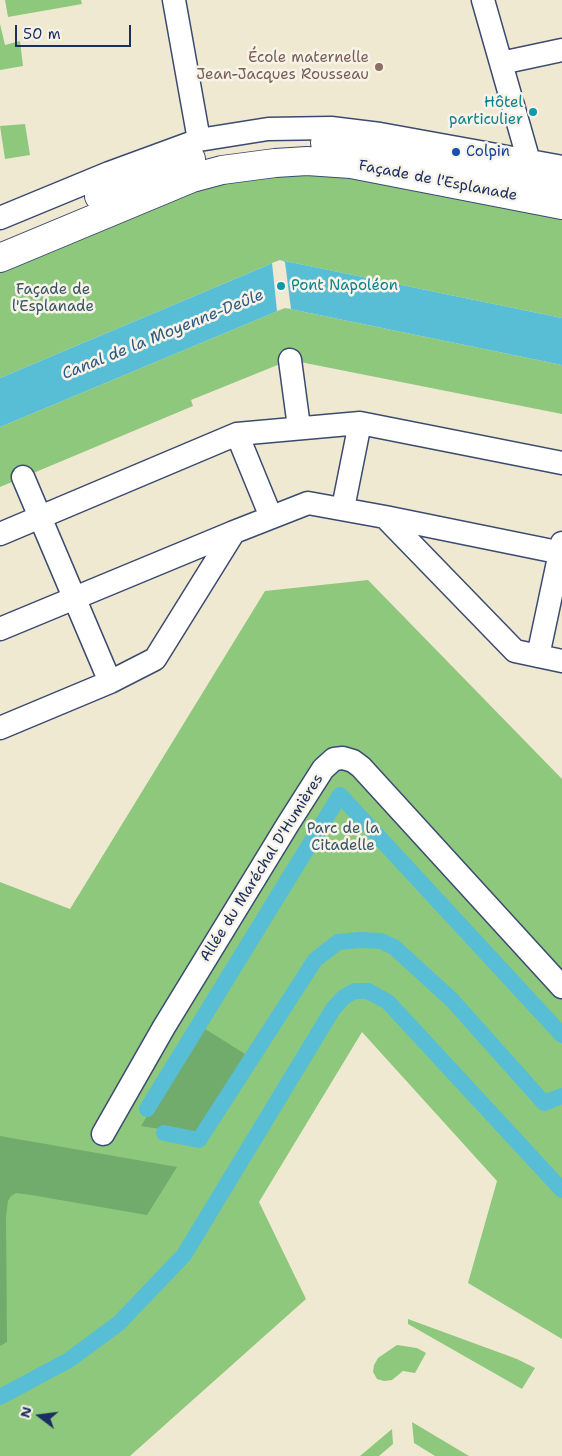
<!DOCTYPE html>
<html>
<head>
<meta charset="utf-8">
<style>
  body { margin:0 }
  #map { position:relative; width:562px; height:1456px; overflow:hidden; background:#f0e9d2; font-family:"Shantell Sans",sans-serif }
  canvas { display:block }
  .north { position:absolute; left:15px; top:1391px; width:50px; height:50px; -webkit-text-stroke:4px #f7f3e8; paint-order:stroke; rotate:285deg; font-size:14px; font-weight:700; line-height:20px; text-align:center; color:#1b2f5e }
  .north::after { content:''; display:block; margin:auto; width:18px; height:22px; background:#1b2f5e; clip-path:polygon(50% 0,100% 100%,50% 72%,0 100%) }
  .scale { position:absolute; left:15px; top:25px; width:116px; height:22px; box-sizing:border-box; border:2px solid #1b2f5e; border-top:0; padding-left:6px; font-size:15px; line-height:18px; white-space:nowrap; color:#1b2f5e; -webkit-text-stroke:4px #f7f3e8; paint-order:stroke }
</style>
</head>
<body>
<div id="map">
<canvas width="562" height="1456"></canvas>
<div class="north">N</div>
<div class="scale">50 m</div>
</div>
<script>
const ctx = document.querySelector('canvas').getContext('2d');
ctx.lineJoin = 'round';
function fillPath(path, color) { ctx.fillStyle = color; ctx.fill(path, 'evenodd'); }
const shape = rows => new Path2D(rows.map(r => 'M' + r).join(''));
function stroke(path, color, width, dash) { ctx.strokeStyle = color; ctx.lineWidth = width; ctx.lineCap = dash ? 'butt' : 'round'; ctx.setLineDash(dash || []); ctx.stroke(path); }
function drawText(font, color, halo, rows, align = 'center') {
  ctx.font = font + ' "Shantell Sans",sans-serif'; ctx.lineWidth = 5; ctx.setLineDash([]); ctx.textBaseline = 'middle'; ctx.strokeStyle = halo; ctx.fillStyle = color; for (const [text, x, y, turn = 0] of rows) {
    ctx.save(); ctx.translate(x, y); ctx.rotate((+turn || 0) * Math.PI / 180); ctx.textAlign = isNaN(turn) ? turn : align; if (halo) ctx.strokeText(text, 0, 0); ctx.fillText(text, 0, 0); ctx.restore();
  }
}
const green = shape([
  [5,0,81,0,82,4,8,17],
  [0,24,5,45,20,41,23,66,0,70],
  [25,124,30,155,5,159,0,126],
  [299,168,562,212,562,318,280,260,0,378,0,264,194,185],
  [285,308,562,365,562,414,290,360,191,400,193,406,0,487,0,427],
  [368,580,562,779,562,1339,468,1283,497,1181,362,1032,259,1202,306,1299,130,1456,0,1456,0,882,70,909,265,591],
  [408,1319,517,1359,535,1368,522,1389,408,1324],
  [397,1345,417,1348,426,1353,415,1373,403,1371,392,1380,384,1381,377,1379,373,1372,374,1365,378,1358],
  [412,1422,469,1456,435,1456,414,1443],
  [392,1429,393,1444,379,1456,360,1456]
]);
const forest = shape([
  [202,1027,245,1054,197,1135,141,1126],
  [0,1136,177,1167,147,1215,31,1195,16,1193,11,1196,8,1201,6,1216,7,1342,0,1346]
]);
const water = shape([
  [280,260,562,318,562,365,285,308,0,427,0,378]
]);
const pier = shape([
  [280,260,285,262,291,309,285,308,277,311,272,263]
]);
const canal = shape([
  [147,1109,340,795,562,1035],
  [164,1133,199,1140,315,960,338,942,360,940,381,941,394,947,452,1000,544,1103,562,1096],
  [0,1397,69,1360,119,1323,184,1255,333,1009,344,997,355,991,368,991,388,1002,562,1190]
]);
const minor = shape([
  [174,0,199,140],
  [483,0,532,172],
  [501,63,562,50],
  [0,218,109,173,199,140,268,129,331,128,380,134,562,167],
  [290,360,299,427],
  [237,434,271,517],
  [23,477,110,682],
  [343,508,360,423],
  [385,517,562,553],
  [234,532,308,503,385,517,515,651,562,661],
  [0,534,237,434,360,423,562,463],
  [0,629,234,532,155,659,110,682,0,728],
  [538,656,562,543],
  [103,1134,164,1027,288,824,323,769,334,759,343,758,353,761,361,767,562,987]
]);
const major = shape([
  [325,143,386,150,562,186],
  [99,196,191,159],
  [0,258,192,178,222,170,275,163,307,161,351,164,562,205]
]);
const markers = [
  [379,67,5,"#8d6e63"],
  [533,112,5,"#0f9aa8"],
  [456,152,5,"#1a4fb4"],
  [281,286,5,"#0f9aa8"]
];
const educationNames = [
  ["École maternelle",369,58],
  ["Jean-Jacques Rousseau",369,75]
];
const cultureNames = [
  ["Hôtel",523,103],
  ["particulier",523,120],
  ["Pont Napoléon",291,286,"left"]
];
const transitNames = [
  ["Colpin",466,152]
];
const streetNames = [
  ["Façade de l'Esplanade",438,181,11],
  ["Allée du Maréchal D'Humières",262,868,-58]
];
const parkNames = [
  ["Façade de",53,290],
  ["l'Esplanade",53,307],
  ["Parc de la",343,829],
  ["Citadelle",343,846]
];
const waterNames = [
  ["Canal de la Moyenne-Deûle",163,335,-22]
];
fillPath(green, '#8ec87c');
fillPath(forest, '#72ac6c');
fillPath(water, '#58bed6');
fillPath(pier, '#f0e9d2');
stroke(canal, '#58bed6', 16);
stroke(minor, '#3b4b6f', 25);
stroke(major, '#3b4b6f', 30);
stroke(minor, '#fff', 22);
stroke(major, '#fff', 28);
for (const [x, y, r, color] of markers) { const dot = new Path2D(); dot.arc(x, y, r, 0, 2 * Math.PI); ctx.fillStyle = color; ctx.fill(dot); stroke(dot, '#f7f3e8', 2); }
drawText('15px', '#785e54', '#f7f3e8', educationNames, 'right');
drawText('15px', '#0d838f', '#f7f3e8', cultureNames, 'right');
drawText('15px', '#164399', '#f7f3e8', transitNames, 'left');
drawText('15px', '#1b2f5e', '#f7f3e8', streetNames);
drawText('15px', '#385566', '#f7f3e8', parkNames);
drawText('italic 16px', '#2d5a82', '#f7f3e8', waterNames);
</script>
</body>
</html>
